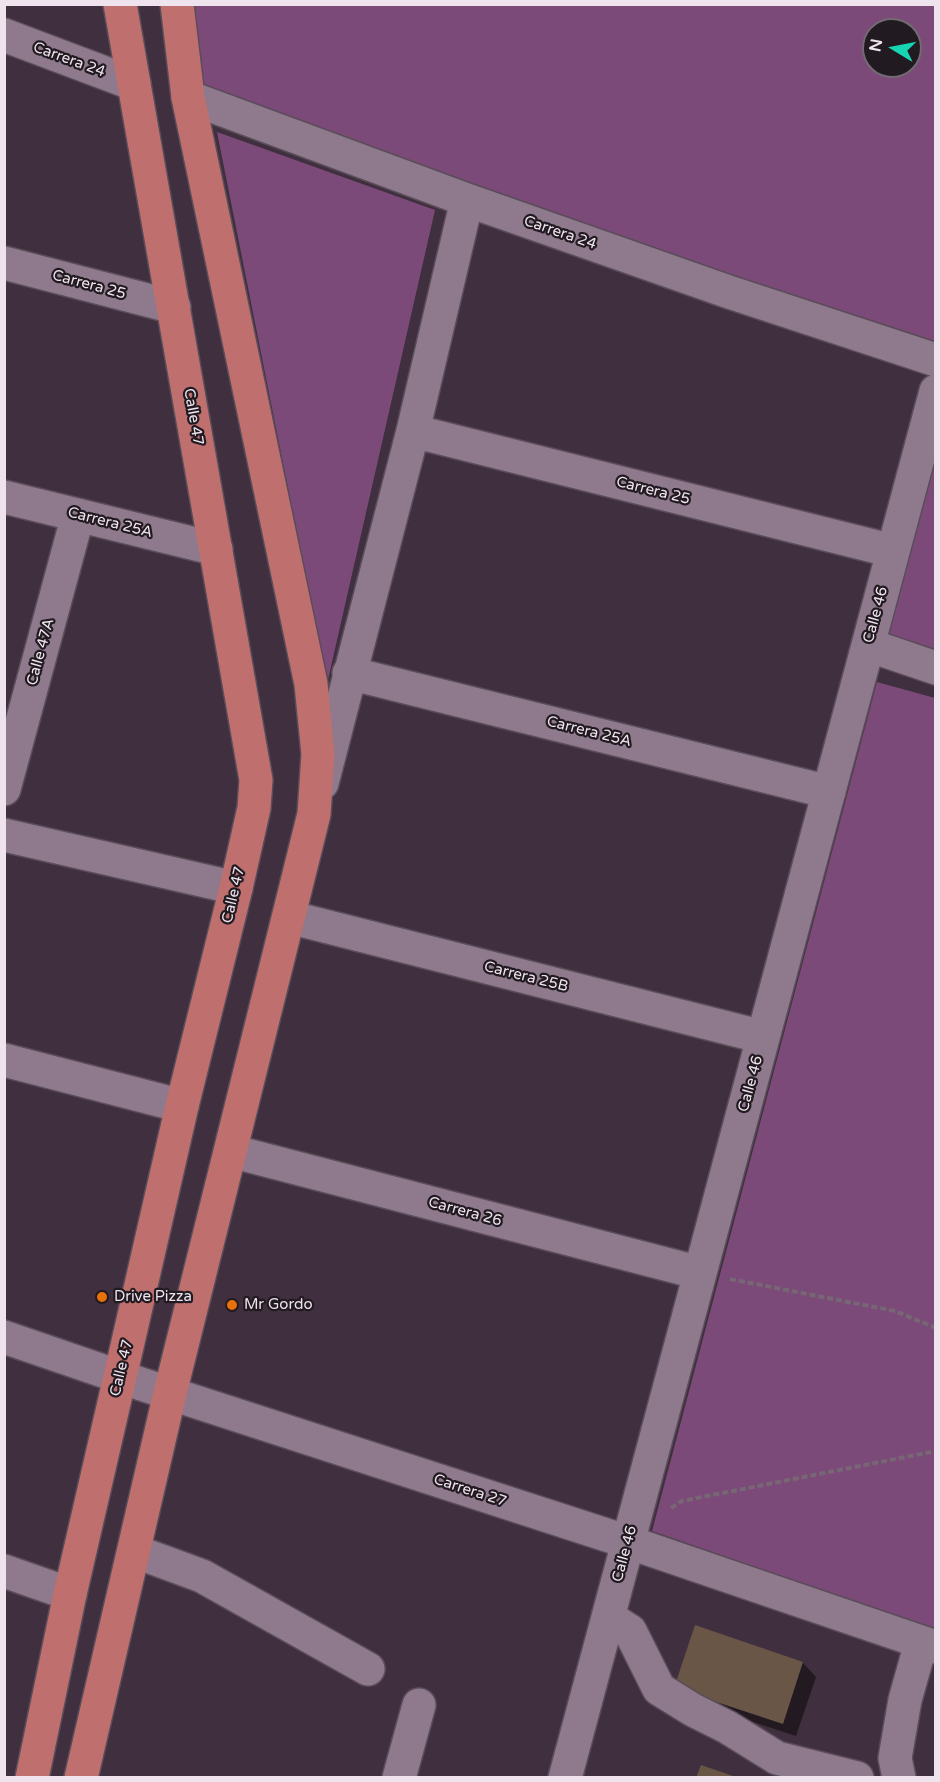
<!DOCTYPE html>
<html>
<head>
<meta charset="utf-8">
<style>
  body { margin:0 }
  #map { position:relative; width:940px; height:1782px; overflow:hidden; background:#402f3e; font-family:"Varela Round",sans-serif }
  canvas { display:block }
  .frame { position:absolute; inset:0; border:6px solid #efe3ed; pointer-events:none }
  .north { position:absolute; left:862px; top:18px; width:60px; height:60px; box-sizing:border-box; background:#221a21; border:2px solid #746a73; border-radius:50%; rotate:280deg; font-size:16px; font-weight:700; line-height:24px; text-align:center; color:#efe3ed }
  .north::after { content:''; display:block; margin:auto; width:21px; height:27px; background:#17d5b2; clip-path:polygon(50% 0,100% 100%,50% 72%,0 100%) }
</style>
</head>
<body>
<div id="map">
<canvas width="940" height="1782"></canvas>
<div class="frame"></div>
<div class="north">N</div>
</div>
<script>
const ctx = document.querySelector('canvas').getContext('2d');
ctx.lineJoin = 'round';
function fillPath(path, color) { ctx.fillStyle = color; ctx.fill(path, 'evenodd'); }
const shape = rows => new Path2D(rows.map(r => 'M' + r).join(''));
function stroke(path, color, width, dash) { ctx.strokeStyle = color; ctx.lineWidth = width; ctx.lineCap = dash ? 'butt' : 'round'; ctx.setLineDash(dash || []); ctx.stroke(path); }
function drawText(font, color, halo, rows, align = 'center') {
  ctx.font = font + ' "Varela Round",sans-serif'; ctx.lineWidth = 4.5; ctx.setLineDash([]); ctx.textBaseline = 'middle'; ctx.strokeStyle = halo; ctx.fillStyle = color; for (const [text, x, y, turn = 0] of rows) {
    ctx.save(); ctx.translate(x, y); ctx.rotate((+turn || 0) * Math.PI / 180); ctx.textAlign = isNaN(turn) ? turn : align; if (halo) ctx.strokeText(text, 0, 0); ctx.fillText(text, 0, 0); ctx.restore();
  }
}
const green = shape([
  [177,5,935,5,935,360,188,97],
  [874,30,910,30,910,66,874,66],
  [217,132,435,210,327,684],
  [935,445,935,652,880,632],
  [877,682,935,698,935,1630,652,1531]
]);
const shadow = shape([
  [803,1663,816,1677,796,1736,689,1701]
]);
const building = shape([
  [695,1625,803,1662,783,1724,674,1688],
  [701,1765,736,1777,736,1778,696,1778]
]);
const path = shape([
  [730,1279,895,1311,936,1328],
  [671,1508,682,1501,936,1451]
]);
const minor = shape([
  [4,35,134,84],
  [188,97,467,200,729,292,936,360],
  [4,263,174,307],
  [413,431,893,551],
  [4,497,216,549],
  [868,645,936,668],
  [349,673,829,792],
  [322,783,413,431,467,200],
  [4,789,78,515],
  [4,835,236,888],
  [289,917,763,1037],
  [4,1060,182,1106],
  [231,1151,700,1273],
  [4,1337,141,1384,628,1542,936,1647],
  [134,1551,202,1576,368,1669],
  [4,1571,70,1594],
  [608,1617,630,1631,659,1689,693,1710,727,1727,777,1758,857,1778],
  [399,1778,419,1705],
  [565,1778,936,391],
  [899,1778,895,1758,905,1700,921,1643]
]);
const major = shape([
  [32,1778,70,1594,120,1377,182,1106,236,888,254,808,256,780,120,4],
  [81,1778,170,1393,314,814,318,754,311,684,188,97,177,4]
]);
const markers = [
  [102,1297,6,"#e8710a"],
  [232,1305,6,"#e8710a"]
];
const streetNames = [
  ["Carrera 24",69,60,20],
  ["Carrera 24",560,233,19],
  ["Carrera 25",89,285,15],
  ["Calle 47",193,417,80],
  ["Carrera 25",653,491,14],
  ["Carrera 25A",110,523,14],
  ["Calle 46",876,615,-75],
  ["Calle 47A",41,652,-75],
  ["Carrera 25A",589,732,14],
  ["Calle 47",234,895,-77],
  ["Carrera 25B",526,977,14],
  ["Calle 46",751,1084,-75],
  ["Carrera 26",465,1212,15],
  ["Calle 47",122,1368,-77],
  ["Carrera 27",470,1491,18],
  ["Calle 46",625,1554,-75]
];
const poiNames = [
  ["Drive Pizza",114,1297],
  ["Mr Gordo",244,1305]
];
fillPath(green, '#7c4a78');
fillPath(shadow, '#0007');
fillPath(building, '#695646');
stroke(minor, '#5a4c59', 36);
stroke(major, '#5a4c59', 36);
stroke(path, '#776775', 4, [6, 3]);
stroke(minor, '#8e7a8c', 33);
stroke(major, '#bf706e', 33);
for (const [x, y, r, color] of markers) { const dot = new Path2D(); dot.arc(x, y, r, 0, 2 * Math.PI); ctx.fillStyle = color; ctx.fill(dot); stroke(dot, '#221a21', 2); }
drawText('15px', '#efe3ed', '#221a21', streetNames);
drawText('15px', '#efe3ed', '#221a21', poiNames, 'left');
</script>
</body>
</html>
